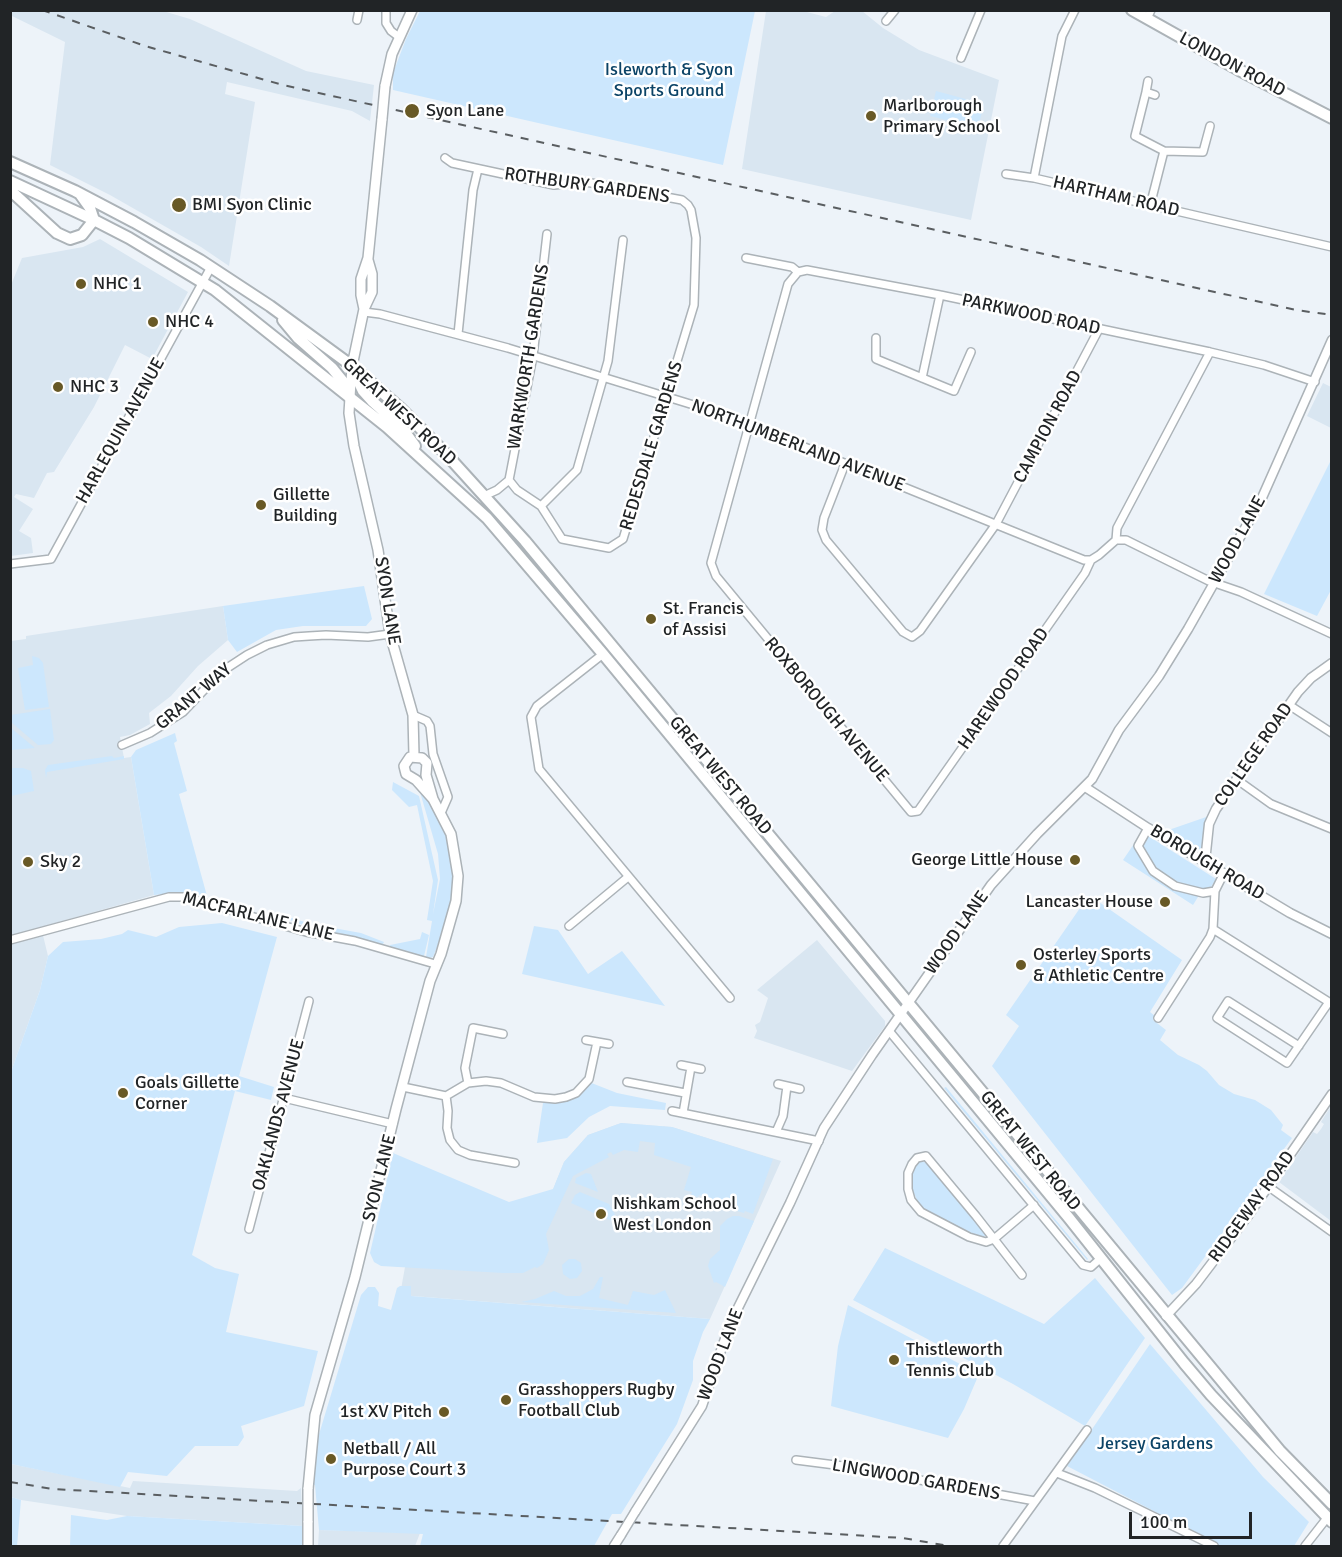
<!DOCTYPE html>
<html>
<head>
<meta charset="utf-8">
<style>
  body { margin:0 }
  #map { position:relative; width:1342px; height:1557px; overflow:hidden; background:#edf3f9; font-family:Signika,sans-serif }
  canvas { display:block }
  .frame { position:absolute; inset:0; border:12px solid #212426; pointer-events:none }
  .scale { position:absolute; left:1129px; top:1512px; width:123px; height:27px; box-sizing:border-box; border:3px solid #212426; border-top:0; padding-left:8px; font-size:18px; line-height:21px; white-space:nowrap; color:#212426; -webkit-text-stroke:4px #fff; paint-order:stroke }
</style>
</head>
<body>
<div id="map">
<canvas width="1342" height="1557"></canvas>
<div class="frame"></div>
<div class="scale">100 m</div>
</div>
<script>
const ctx = document.querySelector('canvas').getContext('2d');
ctx.lineJoin = 'round';
function fillPath(path, color) { ctx.fillStyle = color; ctx.fill(path, 'evenodd'); }
const shape = rows => new Path2D(rows.map(r => 'M' + r).join(''));
function stroke(path, color, width, dash) { ctx.strokeStyle = color; ctx.lineWidth = width; ctx.lineCap = dash ? 'butt' : 'round'; ctx.setLineDash(dash || []); ctx.stroke(path); }
function drawText(font, color, halo, rows, align = 'center') {
  ctx.font = font + ' Signika,sans-serif'; ctx.lineWidth = 5; ctx.setLineDash([]); ctx.textBaseline = 'middle'; ctx.strokeStyle = halo; ctx.fillStyle = color; for (const [text, x, y, turn = 0] of rows) {
    ctx.save(); ctx.translate(x, y); ctx.rotate((+turn || 0) * Math.PI / 180); ctx.textAlign = isNaN(turn) ? turn : align; if (halo) ctx.strokeText(text, 0, 0); ctx.fillText(text, 0, 0); ctx.restore();
  }
}
const built = shape([
  [163,11,190,19,306,71,374,85,370,121,352,111,227,82,225,94,255,102,229,266,201,247,110,195,50,165,65,42,10,15,11,10],
  [766,11,803,11,826,17,835,11,862,11,883,28,919,50,999,80,971,220,742,169],
  [100,239,188,292,152,359,125,345,94,407,54,472,47,473,34,498,16,494,14,497,33,509,19,531,31,538,33,553,11,556,11,285,22,258,83,247],
  [1323,383,1331,387,1331,428,1307,416],
  [223,606,228,640,198,666,171,696,149,713,150,724,130,735,120,737,124,758,131,757,154,895,41,927,48,956,40,990,11,1072,11,641,26,639,26,636],
  [817,940,885,1021,885,1026,852,1071,754,1038,757,1031,755,1025,760,1022,768,998,757,990],
  [1331,1106,1331,1221,1279,1182,1313,1132,1317,1134,1321,1129,1324,1124,1321,1122],
  [621,1123,672,1127,781,1161,710,1319,400,1295,405,1267,393,1266,397,1242,508,1204,546,1207,564,1162,588,1135],
  [11,1464,130,1488,133,1481,297,1491,301,1488,303,1526,127,1516,21,1500,11,1497],
  [319,1530,420,1533,415,1546,318,1546]
]);
const green = shape([
  [420,11,755,11,723,165,393,90,393,73,406,39],
  [936,91,984,104,978,128,930,116],
  [1331,460,1331,590,1317,616,1264,594],
  [364,586,372,619,366,626,303,626,276,630,237,652,228,640,223,606],
  [32,656,39,658,43,663,49,707,25,710,18,668,33,665],
  [50,709,54,740,51,744,38,745,11,722,11,715],
  [10,728,11,728,35,748,11,750],
  [175,733,177,741,174,743,187,791,179,794,207,896,185,892,154,895,131,757,136,750],
  [112,756,114,758,124,756,124,759,47,772,46,778,45,770,48,765],
  [11,768,23,768,31,771,34,791,11,796],
  [393,782,419,796,438,880,433,914,440,879,438,854,420,792,435,809,448,838,455,885,452,903,443,932,433,957,429,958,426,957,432,921,427,920,433,881,417,805,409,807,392,790],
  [1212,815,1205,862,1157,834],
  [1142,832,1216,879,1211,887,1203,889,1193,905,1123,860],
  [1089,895,1182,960,1150,1012,1155,1016,1153,1020,1166,1030,1160,1040,1178,1055,1199,1065,1207,1071,1219,1085,1234,1094,1255,1100,1271,1110,1283,1125,1281,1130,1292,1138,1182,1288,1172,1295,992,1066,1019,1026,1006,1015],
  [285,916,311,924,361,933,384,942,382,946,348,935,310,928,285,918],
  [222,923,277,937,239,1076,274,1087,271,1100,235,1091,192,1255,215,1268,239,1274,226,1332,318,1351,304,1406,241,1426,244,1437,238,1446,195,1446,167,1476,128,1472,120,1487,11,1464,11,1072,40,990,48,956,63,942,101,939,122,934,128,930,156,937,179,927],
  [534,926,558,930,588,974,622,951,665,1006,522,974],
  [422,932,429,935,424,956,418,956,389,948,390,945,420,939],
  [589,1082,617,1093,666,1103,665,1110,610,1106,589,1117,567,1138,537,1143,543,1103,562,1101],
  [946,1087,1088,1259,1087,1260,944,1088],
  [621,1123,672,1127,773,1159,753,1214,745,1211,744,1213,737,1211,738,1208,714,1203,714,1200,699,1195,698,1197,691,1195,692,1192,684,1190,691,1167,654,1155,655,1143,640,1141,638,1152,624,1150,613,1155,611,1152,607,1154,609,1157,573,1176,546,1234,549,1250,543,1264,537,1268,535,1267,523,1273,503,1273,381,1266,374,1262,370,1253,393,1153,509,1202,553,1189,564,1162,588,1135],
  [920,1161,927,1163,986,1235,982,1238,977,1236,924,1209,918,1202,912,1189,912,1176,917,1162],
  [586,1173,591,1174,598,1192,575,1183,576,1178],
  [580,1192,609,1204,615,1215,612,1221,571,1203,575,1195],
  [733,1216,739,1216,754,1221,725,1287,716,1282,714,1283,708,1266,710,1259,720,1250,720,1226,727,1219],
  [885,1248,1044,1324,1095,1278,1145,1338,1085,1426,1013,1384,853,1300],
  [569,1259,575,1259,581,1263,582,1271,577,1278,570,1279,563,1274,562,1265],
  [600,1277,603,1277,599,1298,628,1305,633,1291,654,1295,665,1290,676,1313,521,1302,535,1299,554,1291,566,1296,580,1296,593,1289],
  [400,1286,411,1286,411,1296,710,1319,703,1332,693,1361,693,1380,677,1424,621,1514,612,1514,594,1546,420,1546,423,1534,319,1530,315,1485,312,1485,317,1441,361,1295,368,1287,375,1287,379,1293,378,1306,391,1310,397,1288],
  [848,1305,979,1374,964,1409,948,1438,831,1406,838,1346],
  [1150,1344,1263,1477,1309,1522,1294,1546,1221,1546,1067,1466],
  [11,1497,21,1500,17,1546,11,1546],
  [71,1515,107,1520,127,1516,303,1526,303,1546,70,1546]
]);
const minor = shape([
  [386,10,386,23,391,31,399,37],
  [1075,10,1062,36,1034,178,1332,247],
  [1147,19,1151,10],
  [357,20,359,10],
  [886,21,895,10],
  [961,58,981,10],
  [1146,92,1148,81],
  [1155,95,1146,92,1135,136,1164,151],
  [445,158,452,163,554,185,586,182,682,200,688,205,691,210,696,238,694,305,623,539,609,548,562,539,541,506,517,490,509,480],
  [1006,174,1034,178],
  [1150,206,1164,151,1203,152,1210,126],
  [746,258,792,267,798,272,807,270,940,295,1210,352,1264,365,1315,382],
  [798,272,788,284,711,563,716,576,911,812,918,811,1085,573,1091,560],
  [364,312,380,314,508,348,700,407,750,425,1084,560,1091,560,1099,555,1116,540,1126,540,1209,581,1241,592,1332,634],
  [458,334,473,190,478,169],
  [876,338,876,359,954,391,971,352],
  [922,378,940,295],
  [845,464,824,518,822,530,826,540,903,632,912,637,920,631,996,524,1099,329],
  [509,480,533,356,547,234],
  [484,496,497,490,509,480],
  [541,506,577,470,608,361,623,240],
  [1116,540,1117,528,1210,352],
  [10,564,51,559,211,267],
  [603,654,537,706,531,717,539,769,730,998],
  [1289,705,1332,733],
  [413,715,427,721,430,726,433,754,448,797,441,813],
  [122,745,150,733,183,712,221,672,247,655,267,645,294,637,309,636,326,635,368,637,390,634],
  [1236,779,1271,804,1332,829],
  [1148,828,1138,846,1153,871,1175,886,1203,893,1215,891],
  [569,926,628,877],
  [1213,929,1332,1004],
  [10,940,169,897,185,897,306,932,355,941,435,964],
  [1158,1018,1210,937,1213,929,1215,891,1224,873],
  [890,1032,1083,1265,1091,1267,1101,1258],
  [586,1040,609,1044],
  [1299,1046,1228,1001,1217,1018,1287,1063,1329,1002],
  [681,1065,701,1069],
  [627,1082,685,1093],
  [468,1083,465,1068,473,1028,503,1034],
  [778,1084,800,1089],
  [403,1087,446,1096,468,1083,486,1081,501,1083,534,1097,555,1099,566,1097,576,1093,589,1079,597,1042],
  [446,1096,448,1111,447,1128,450,1140,458,1150,470,1155,515,1163],
  [284,1098,393,1124],
  [672,1111,819,1141],
  [683,1113,691,1067],
  [776,1132,783,1116,787,1086],
  [1269,1187,1332,1232],
  [249,1229,309,1001],
  [1022,1275,994,1239,976,1216,926,1156,917,1158,912,1164,908,1173,908,1189,911,1200,921,1212,969,1237,986,1242,994,1239,1034,1205],
  [796,1460,843,1466,1035,1501],
  [1057,1473,1095,1488,1214,1546],
  [1003,1546,1087,1430],
  [1305,1546,1327,1518]
]);
const tertiary = shape([
  [1085,787,1148,828,1290,913,1332,934],
  [1205,862,1209,824,1216,809,1298,692,1311,678,1332,663],
  [1166,1316,1196,1284,1247,1217,1332,1094],
  [635,1512,702,1406,730,1324,790,1203,824,1128,872,1055,991,885,1037,834,1092,779,1119,730,1159,676,1188,629,1261,500,1332,340],
  [614,1546,621,1535]
]);
const secondary = shape([
  [385,86,392,54,412,10],
  [382,119,368,258,361,279,361,295,364,309,352,366,349,413,354,446,378,550,390,634,413,715,414,756],
  [364,309,372,292,372,274,368,260],
  [308,1489,315,1415,355,1277,396,1109,430,981,441,954,456,901,458,876,451,834,433,799,426,775,427,763,422,758,410,757,404,766,406,774,416,780,433,799],
  [308,1546,308,1521]
]);
const primary = shape([
  [1132,10,1239,70,1332,118]
]);
const trunk = shape([
  [10,162,75,191,134,222,200,260,270,306,352,366,400,408,447,455,525,541,1280,1451,1332,1504],
  [10,181,94,220,129,238,215,290,387,427,487,518,603,654,1069,1218,1184,1363,1211,1395,1332,1522],
  [10,190,57,233,70,239,82,235,94,220,90,208,80,194],
  [283,320,298,338,332,368,345,384,348,392],
  [352,368,363,391,372,401,402,428,415,446]
]);
const rail = shape([
  [42,10,145,46,283,85,1296,310,1332,315],
  [10,1482,53,1489,107,1492,903,1538,949,1546]
]);
const tertiaryBridge = shape([
  [621,1535,635,1512]
]);
const secondaryBridge = shape([
  [382,119,385,86],
  [308,1489,308,1521]
]);
const markers = [
  [412,111,8,"#685926"],
  [871,116,6,"#685926"],
  [179,205,8,"#685926"],
  [81,284,6,"#685926"],
  [153,322,6,"#685926"],
  [58,387,6,"#685926"],
  [261,505,6,"#685926"],
  [651,619,6,"#685926"],
  [1075,860,6,"#685926"],
  [28,862,6,"#685926"],
  [1165,902,6,"#685926"],
  [1021,965,6,"#685926"],
  [123,1093,6,"#685926"],
  [601,1214,6,"#685926"],
  [894,1360,6,"#685926"],
  [506,1400,6,"#685926"],
  [444,1412,6,"#685926"],
  [331,1459,6,"#685926"]
];
const streetNames = [
  ["LONDON ROAD",1232,65,28],
  ["ROTHBURY GARDENS",587,186,8],
  ["HARTHAM ROAD",1116,197,13],
  ["PARKWOOD ROAD",1031,315,12],
  ["WARKWORTH GARDENS",529,357,-81],
  ["GREAT WEST ROAD",399,412,43],
  ["CAMPION ROAD",1048,427,-62],
  ["HARLEQUIN AVENUE",121,431,-61],
  ["REDESDALE GARDENS",652,446,-73],
  ["NORTHUMBERLAND AVENUE",798,446,21],
  ["WOOD LANE",1238,540,-61],
  ["SYON LANE",387,601,81],
  ["HAREWOOD ROAD",1004,689,-55],
  ["GRANT WAY",194,697,-40],
  ["ROXBOROUGH AVENUE",826,710,50],
  ["COLLEGE ROAD",1254,755,-55],
  ["GREAT WEST ROAD",720,776,50],
  ["BOROUGH ROAD",1207,863,31],
  ["MACFARLANE LANE",258,917,14],
  ["WOOD LANE",957,933,-55],
  ["OAKLANDS AVENUE",279,1115,-75],
  ["GREAT WEST ROAD",1030,1151,51],
  ["SYON LANE",380,1178,-76],
  ["RIDGEWAY ROAD",1252,1207,-54],
  ["WOOD LANE",721,1355,-69],
  ["LINGWOOD GARDENS",916,1480,10]
];
const parkNames = [
  ["Isleworth & Syon",669,70],
  ["Sports Ground",669,91],
  ["Jersey Gardens",1155,1444]
];
const poiNames = [
  ["Marlborough",883,106],
  ["Primary School",883,127],
  ["Syon Lane",426,111],
  ["BMI Syon Clinic",192,205],
  ["NHC 1",93,284],
  ["NHC 4",165,322],
  ["NHC 3",70,387],
  ["Gillette",273,495],
  ["Building",273,516],
  ["St. Francis",663,609],
  ["of Assisi",663,630],
  ["George Little House",1063,860,"right"],
  ["Sky 2",40,862],
  ["Lancaster House",1153,902,"right"],
  ["Osterley Sports",1033,955],
  ["& Athletic Centre",1033,976],
  ["Goals Gillette",135,1083],
  ["Corner",135,1104],
  ["Nishkam School",613,1204],
  ["West London",613,1225],
  ["Thistleworth",906,1350],
  ["Tennis Club",906,1371],
  ["Grasshoppers Rugby",518,1390],
  ["Football Club",518,1411],
  ["1st XV Pitch",432,1412,"right"],
  ["Netball / All",343,1449],
  ["Purpose Court 3",343,1470]
];
fillPath(built, '#d9e6f1');
fillPath(green, '#cce7fd');
stroke(minor, '#acb3b8', 10);
stroke(tertiary, '#acb3b8', 11);
stroke(secondary, '#acb3b8', 12);
stroke(primary, '#acb3b8', 14);
stroke(trunk, '#acb3b8', 14);
stroke(minor, '#fff', 7);
stroke(tertiary, '#fff', 8);
stroke(secondary, '#fff', 9);
stroke(primary, '#fff', 10);
stroke(trunk, '#fff', 10);
stroke(rail, '#5a5e61', 2, [8, 8]);
stroke(tertiaryBridge, '#acb3b8', 11, []);
stroke(secondaryBridge, '#acb3b8', 12, []);
stroke(tertiaryBridge, '#fff', 8);
stroke(secondaryBridge, '#fff', 9);
for (const [x, y, r, color] of markers) { const dot = new Path2D(); dot.arc(x, y, r, 0, 2 * Math.PI); ctx.fillStyle = color; ctx.fill(dot); stroke(dot, '#fff', 2); }
drawText('18px', '#212426', '#fff', streetNames);
drawText('18px', '#0b4366', '#fff', parkNames);
drawText('18px', '#212426', '#fff', poiNames, 'left');
</script>
</body>
</html>
